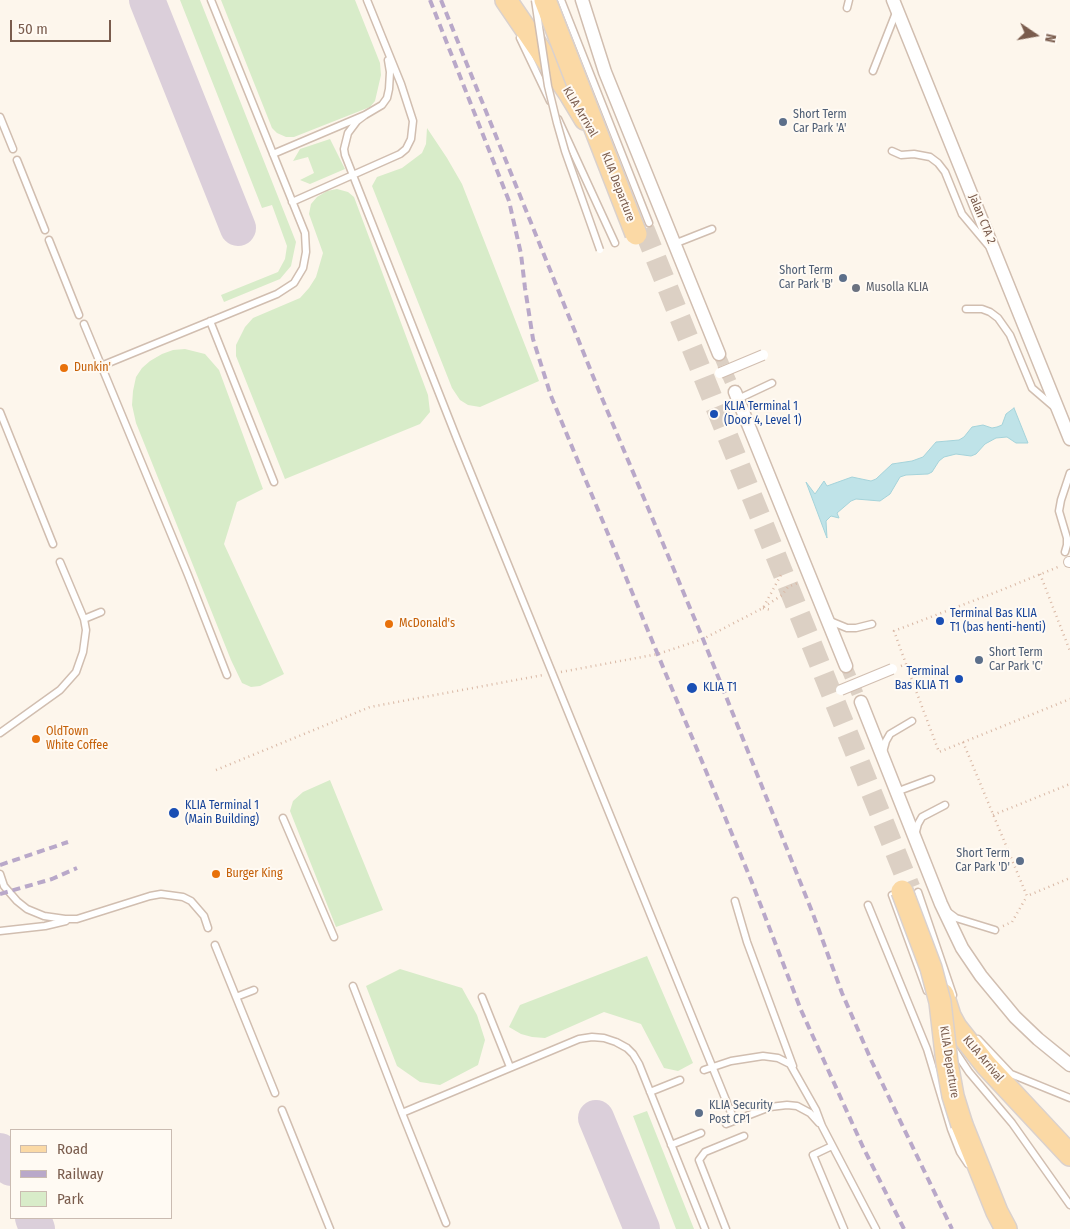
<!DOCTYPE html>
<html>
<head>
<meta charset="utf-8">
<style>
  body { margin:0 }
  #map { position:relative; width:1070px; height:1229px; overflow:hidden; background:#fdf6ec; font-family:"Fira Sans Condensed",sans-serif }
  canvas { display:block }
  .legend { position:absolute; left:10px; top:1129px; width:162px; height:90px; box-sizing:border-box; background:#fffaf3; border:1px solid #cabbb1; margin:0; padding:6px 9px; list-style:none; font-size:15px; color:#7a5c4d }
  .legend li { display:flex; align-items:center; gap:10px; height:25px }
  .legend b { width:25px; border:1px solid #cabbb1 }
  .north { position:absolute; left:1010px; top:10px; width:50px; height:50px; -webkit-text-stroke:4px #fffaf3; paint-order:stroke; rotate:102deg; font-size:14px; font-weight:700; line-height:20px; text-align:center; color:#7a5c4d }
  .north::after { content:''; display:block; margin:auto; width:18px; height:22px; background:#7a5c4d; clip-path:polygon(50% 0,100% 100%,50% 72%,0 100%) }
  .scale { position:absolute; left:10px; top:20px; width:101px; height:22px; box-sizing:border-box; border:2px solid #7a5c4d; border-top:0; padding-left:6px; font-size:15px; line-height:18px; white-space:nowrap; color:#7a5c4d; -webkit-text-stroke:4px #fffaf3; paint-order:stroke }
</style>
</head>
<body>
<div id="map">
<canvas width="1070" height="1229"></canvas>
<ul class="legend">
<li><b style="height:6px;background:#fbd9a5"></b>Road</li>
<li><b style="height:6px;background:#b9a8c9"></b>Railway</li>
<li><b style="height:14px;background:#d8ecc9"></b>Park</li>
</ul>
<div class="north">N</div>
<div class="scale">50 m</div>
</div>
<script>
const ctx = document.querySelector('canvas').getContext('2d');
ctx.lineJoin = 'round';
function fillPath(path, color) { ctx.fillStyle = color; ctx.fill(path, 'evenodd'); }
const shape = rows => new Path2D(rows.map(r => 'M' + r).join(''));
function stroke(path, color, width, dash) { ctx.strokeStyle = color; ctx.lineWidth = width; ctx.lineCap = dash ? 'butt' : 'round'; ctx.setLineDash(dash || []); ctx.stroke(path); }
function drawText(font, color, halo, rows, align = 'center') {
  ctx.font = font + ' "Fira Sans Condensed",sans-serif'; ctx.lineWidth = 4; ctx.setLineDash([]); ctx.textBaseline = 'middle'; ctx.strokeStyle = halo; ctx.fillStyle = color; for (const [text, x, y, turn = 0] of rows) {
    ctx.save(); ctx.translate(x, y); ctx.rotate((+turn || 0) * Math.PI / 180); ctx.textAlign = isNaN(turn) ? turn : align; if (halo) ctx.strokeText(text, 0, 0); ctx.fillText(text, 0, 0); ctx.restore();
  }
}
const green = shape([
  [180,0,200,0,296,242,291,266,280,279,224,302,221,295,278,272,285,259,287,246,272,205,262,208],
  [221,0,355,0,380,63,381,75,375,101,370,107,294,137,286,137,277,133,272,128],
  [427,128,447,158,462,184,539,381,480,407,468,405,460,400,452,388,372,186,377,177,402,168,422,153,426,144],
  [330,139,345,169,310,184,300,180,314,173,308,157,293,161,300,149],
  [337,189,348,192,354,197,428,395,430,412,420,424,285,479,236,356,236,345,245,327,253,318,300,298,309,288,316,277,323,253,309,214,311,204,317,197,327,191],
  [185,349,205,354,219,370,263,489,237,502,224,544,284,674,260,686,251,687,242,683,231,660,136,423,132,405,133,391,136,377,142,368,150,361,162,354,173,350],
  [330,780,383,910,336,927,290,811,293,801,303,792],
  [647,956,693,1063,678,1071,664,1068,641,1024,604,1012,545,1038,532,1037,521,1034,509,1027,520,1005],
  [400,969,462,988,477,1015,485,1040,478,1065,440,1085,420,1082,397,1066,366,986],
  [647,1111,694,1229,676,1229,633,1116]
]);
const water = shape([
  [1014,408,1028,443,1016,443,1007,437,996,438,985,444,976,454,971,456,956,454,944,457,939,461,932,472,928,474,906,475,900,477,890,494,880,501,856,499,851,501,837,513,839,518,831,516,826,521,827,538,806,482,815,494,824,481,827,486,852,477,871,481,876,479,892,464,912,461,923,457,936,442,959,440,964,437,972,427,983,425,992,428,997,427,1002,425,1006,414,1014,408]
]);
const taxiway = shape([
  [147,0,238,228],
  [596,1118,642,1229],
  [0,1151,11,1168],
  [33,1218,37,1229]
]);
const minorTunnel = shape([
  [719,354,735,392],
  [846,666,861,702]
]);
const primaryTunnel = shape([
  [644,229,910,888]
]);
const path = shape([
  [1040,574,1070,651],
  [764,607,782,595,788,587,800,582],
  [763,608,771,610],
  [906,664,939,752,1070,699],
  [901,666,906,664,894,631,999,591,1058,567],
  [561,672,658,654,703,639,763,608,782,573],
  [963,742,1027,896,1070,878],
  [216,770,370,707,543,675],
  [993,815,1070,784],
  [1003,926,1012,922,1027,896]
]);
const service = shape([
  [561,0,649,223],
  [847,8,849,0],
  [520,38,550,101],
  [873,71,897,10],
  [365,115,357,121,348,133,344,149,345,155,457,439,734,1120],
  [0,117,13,149],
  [558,119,615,243],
  [892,151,901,155,914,154,930,157,938,163,945,172,962,214,988,245],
  [273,154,365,115,382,105,387,98,389,89,390,72,388,60],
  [17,160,45,230],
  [292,202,400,154,406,149,411,139,413,121,401,84,367,0],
  [49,240,79,315],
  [674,244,712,229],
  [966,309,982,309,990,312,998,318,1010,335,1032,388,1053,406],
  [210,321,274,482],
  [84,324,188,575,227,675],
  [101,366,277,294,294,283,303,268,306,252,305,233,211,0],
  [738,399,772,383],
  [0,412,53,544],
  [1065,552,1067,545,1067,538,1059,511,1061,500,1070,473],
  [84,619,101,612],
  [830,621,847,628,856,628,872,624],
  [0,733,60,690,76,672,83,652,86,630,84,619,60,562],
  [883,752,886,741,890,734,912,721],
  [896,792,931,779],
  [283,818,334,937],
  [915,835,918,824,922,817,945,805],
  [0,874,4,886,17,901,27,909,44,916,65,919,77,919,150,896,161,894,183,897,191,901,204,916,208,928],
  [918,892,953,995],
  [892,895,927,991],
  [735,901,747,942,793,1066],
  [868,905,927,1049,951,1129,960,1152,968,1164],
  [948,912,956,918,995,930],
  [0,931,45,926,66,921],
  [215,945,275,1093],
  [353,986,402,1113,446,1223],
  [236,997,254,990],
  [482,997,510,1067],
  [978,1039,1011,1074,1070,1098],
  [953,1048,969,1072,1012,1123,1070,1205],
  [704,1070,731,1061,763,1056,778,1058,790,1064,816,1110,822,1126,876,1229],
  [650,1092,680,1080],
  [282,1110,330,1229],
  [402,1113,579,1039,592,1037,604,1038,616,1042,627,1048,633,1054,639,1064,705,1229],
  [726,1124,770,1107,787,1105,797,1106,810,1113,819,1123],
  [671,1145,701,1133],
  [832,1146,813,1155,844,1229],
  [726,1229,699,1160,705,1152,744,1136]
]);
const pedestrian = shape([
  [1069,562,1070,562]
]);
const minor = shape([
  [582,0,605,72,719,354],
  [893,0,1070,439],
  [735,392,846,666],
  [861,702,941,904,962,948,981,976,1015,1017,1038,1039,1070,1065]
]);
const primary = shape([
  [506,0,570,94,585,119],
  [943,994,950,1016,956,1027,986,1065,1070,1155],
  [962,1125,997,1212,1006,1229]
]);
const rail = shape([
  [430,0,509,201,521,254,525,288,533,339,551,396,751,880,801,1010,863,1147,904,1229],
  [441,0,599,391,703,639,813,914,842,993,872,1062,952,1229],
  [0,865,68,842],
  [0,894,52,879,77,868]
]);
const serviceBridge = shape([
  [535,0,548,86,557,123,565,151,600,250]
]);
const pedestrianBridge = shape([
  [720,373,763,355],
  [841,690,892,669]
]);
const primaryBridge = shape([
  [545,0,636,234],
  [902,891,931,968,940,1002,947,1063,953,1096,962,1125]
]);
const markers = [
  [783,122,5,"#5c6f8a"],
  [843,278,5,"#5c6f8a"],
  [856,288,5,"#6b7280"],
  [64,368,5,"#e8710a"],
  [714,414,5,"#1a4fb4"],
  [940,621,5,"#1a4fb4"],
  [389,624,5,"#e8710a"],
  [979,660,5,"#5c6f8a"],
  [959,679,5,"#1a4fb4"],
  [692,688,6,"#1a4fb4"],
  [36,739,5,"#e8710a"],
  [174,813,6,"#1a4fb4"],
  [1020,861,5,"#5c6f8a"],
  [216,874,5,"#e8710a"],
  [699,1113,5,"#5c6f8a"]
];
const streetNames = [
  ["KLIA Arrival",580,112,59],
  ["KLIA Departure",618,187,69],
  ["Jalan CTA 2",982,219,68],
  ["KLIA Arrival",983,1059,50],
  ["KLIA Departure",949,1062,81]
];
const serviceNames = [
  ["Short Term",793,115],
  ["Car Park 'A'",793,129],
  ["Short Term",833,271,"right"],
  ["Car Park 'B'",833,285,"right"],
  ["Short Term",989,653],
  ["Car Park 'C'",989,667],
  ["Short Term",1010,854,"right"],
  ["Car Park 'D'",1010,868,"right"],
  ["KLIA Security",709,1106],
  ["Post CP1",709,1120]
];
const worshipNames = [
  ["Musolla KLIA",866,288]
];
const foodNames = [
  ["Dunkin'",74,368],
  ["McDonald's",399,624],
  ["OldTown",46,732],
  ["White Coffee",46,746],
  ["Burger King",226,874]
];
const transitNames = [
  ["KLIA Terminal 1",724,407],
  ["(Door 4, Level 1)",724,421],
  ["Terminal Bas KLIA",950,614],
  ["T1 (bas henti-henti)",950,628],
  ["Terminal",949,672,"right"],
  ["Bas KLIA T1",949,686,"right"],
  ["KLIA T1",703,688],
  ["KLIA Terminal 1",185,806],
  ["(Main Building)",185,820]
];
fillPath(green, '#d8ecc9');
fillPath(water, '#bfe3e8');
stroke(water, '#a5d3da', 1);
stroke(taxiway, '#dbcfda', 36);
stroke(minorTunnel, '#dcd0c4', 12, [12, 6]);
stroke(primaryTunnel, '#dcd0c4', 21, [21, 11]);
stroke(service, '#d1beb0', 9);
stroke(pedestrian, '#d1beb0', 12);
stroke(minor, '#d1beb0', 15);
stroke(primary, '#dad1cd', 24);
stroke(path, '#d9b8a5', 2.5, [1, 4]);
stroke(service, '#fff', 6);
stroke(pedestrian, '#fff', 10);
stroke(minor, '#fff', 12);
stroke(primary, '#fbd9a5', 21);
stroke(rail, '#b9a8c9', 4, [8, 5]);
stroke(serviceBridge, '#d1beb0', 9, []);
stroke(pedestrianBridge, '#d1beb0', 12, []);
stroke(primaryBridge, '#dad1cd', 24, []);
stroke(serviceBridge, '#fff', 6);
stroke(pedestrianBridge, '#fff', 10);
stroke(primaryBridge, '#fbd9a5', 21);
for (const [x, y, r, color] of markers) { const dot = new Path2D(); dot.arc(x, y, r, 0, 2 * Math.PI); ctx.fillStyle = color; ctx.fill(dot); stroke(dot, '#fffaf3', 2); }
drawText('12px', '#7a5c4d', '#fffaf3', streetNames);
drawText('12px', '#4e5e75', '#fffaf3', serviceNames, 'left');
drawText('12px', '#5b616d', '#fffaf3', worshipNames, 'left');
drawText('12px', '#c56008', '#fffaf3', foodNames, 'left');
drawText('12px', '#164399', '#fffaf3', transitNames, 'left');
</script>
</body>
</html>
